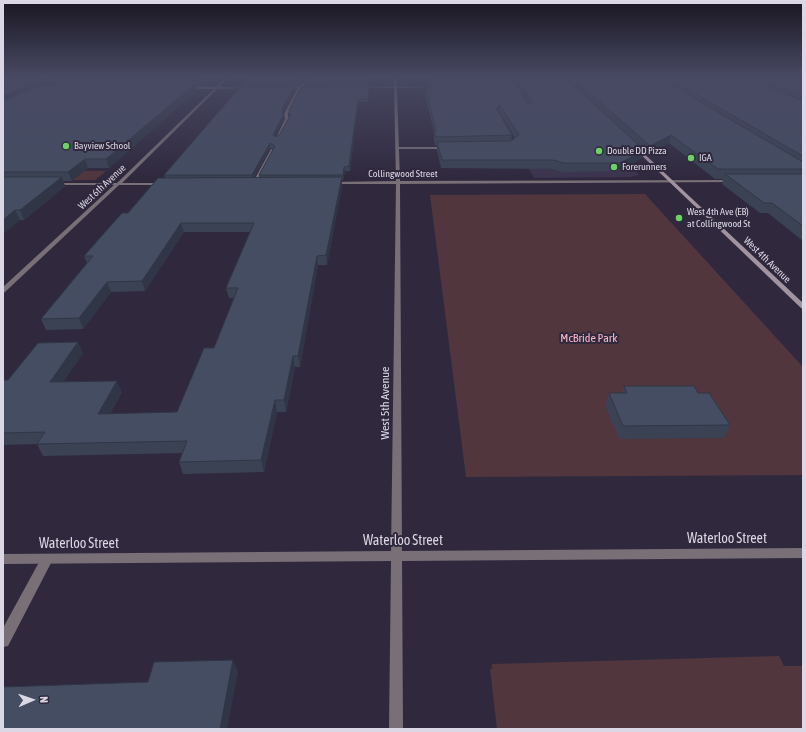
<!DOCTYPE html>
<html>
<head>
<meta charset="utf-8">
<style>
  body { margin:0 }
  #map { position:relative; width:806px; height:732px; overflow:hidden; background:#30293e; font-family:"Asap Condensed",sans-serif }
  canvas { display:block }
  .frame { position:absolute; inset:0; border:4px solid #dbd7e4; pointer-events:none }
  .north { position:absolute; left:12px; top:680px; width:40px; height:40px; -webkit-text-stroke:3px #30293e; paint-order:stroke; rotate:88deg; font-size:11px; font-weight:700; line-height:16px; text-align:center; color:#dbd7e4 }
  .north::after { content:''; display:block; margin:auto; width:14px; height:18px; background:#dbd7e4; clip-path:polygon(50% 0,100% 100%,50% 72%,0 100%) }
</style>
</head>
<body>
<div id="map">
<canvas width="806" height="732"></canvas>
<div class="frame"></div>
<div class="north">N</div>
</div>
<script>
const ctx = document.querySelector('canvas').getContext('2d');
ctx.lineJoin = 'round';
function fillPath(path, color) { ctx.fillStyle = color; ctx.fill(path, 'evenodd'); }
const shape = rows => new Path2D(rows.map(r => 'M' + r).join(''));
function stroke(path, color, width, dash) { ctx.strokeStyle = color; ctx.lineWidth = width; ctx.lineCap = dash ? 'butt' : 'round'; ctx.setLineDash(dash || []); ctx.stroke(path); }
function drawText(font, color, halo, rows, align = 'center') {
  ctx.font = font + ' "Asap Condensed",sans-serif'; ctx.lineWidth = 4; ctx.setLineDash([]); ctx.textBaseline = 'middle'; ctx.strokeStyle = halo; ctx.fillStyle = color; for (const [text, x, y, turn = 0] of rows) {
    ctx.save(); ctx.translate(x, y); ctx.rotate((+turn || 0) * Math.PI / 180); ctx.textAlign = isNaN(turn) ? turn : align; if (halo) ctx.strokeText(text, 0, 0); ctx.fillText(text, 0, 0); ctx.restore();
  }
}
const built = shape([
  [605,138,639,175,630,177,534,178,516,146]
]);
const green = shape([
  [3,171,106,171,95,180,3,181],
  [645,194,803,367,803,475,466,477,430,195],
  [779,656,784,666,803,666,803,729,497,729,490,669,492,669,492,664]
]);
const lane = shape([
  [308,77,310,77,299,91,288,114,289,119,278,139,275,140,285,119,284,114,296,91,308,77],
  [395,147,447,147,449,148,447,149,396,149,395,147],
  [271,149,274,150,256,184,252,185,252,184,271,149],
  [47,554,51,555,53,559,51,563,8,646,3,647,3,628,43,555,47,554]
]);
const street = shape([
  [227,77,229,77,219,87,250,88,217,89,122,183,164,183,166,184,166,185,119,185,5,292,3,293,3,287,114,185,54,185,52,184,52,183,117,183,214,89,186,89,185,87,216,87,227,77],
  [394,77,396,77,397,87,442,87,397,88,400,181,732,180,734,181,732,182,400,184,402,551,803,548,803,558,402,561,403,729,389,729,391,561,3,564,3,554,391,551,396,184,332,184,330,183,332,182,396,181,394,88,356,88,394,87,394,77],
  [283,87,310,87,312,88,284,89,283,87]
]);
const secondary = shape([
  [635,147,637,147,803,303,803,309,801,308,635,149,635,147]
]);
const wall = shape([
  [3,77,213,77,203,86,196,86,197,91,109,168,88,168,72,181,63,181,65,186,24,220,20,220,3,234],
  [50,82,51,85,44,85],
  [28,87,36,87,29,89],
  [307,77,299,86,244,86,244,81],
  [308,77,369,77,369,86,305,86,305,81],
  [427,77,483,77,484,78,484,83,488,83,485,77,803,77,803,241,768,213,760,213,722,184,723,179,715,179,669,143,647,155,644,152,642,158,618,171,563,172,552,169,441,168,437,150,437,145,435,145,434,140,434,132,425,95,426,88,430,88,430,85,429,85,427,79],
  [567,79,570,83,566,83],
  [658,79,662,82,657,82],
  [747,80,752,82,746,82],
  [573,84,578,84,577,88],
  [670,84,675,84,674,86],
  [761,84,769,84,768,86],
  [516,85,520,85,520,89,528,103],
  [499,112,515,138,511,141,512,135],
  [295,90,283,113,283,119,275,137,369,90,368,102,358,102,350,171,345,171,343,180,342,180,342,186,327,265,318,265,300,367,295,367,286,412,277,412,264,472,183,474,179,462,182,453,43,456,37,444,3,445,3,380,8,380,83,353,63,382,122,392,110,414,177,412,214,348,234,298,229,298,226,288,250,232,184,232,145,291,111,292,83,329,46,330,41,319,87,263,84,256,128,213,165,178,164,175],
  [270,148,273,149,259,175,259,178,254,178],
  [624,386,698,393,730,425,724,438,619,439,605,406,609,393,622,393]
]);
const shadedWall = shape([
  [45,77,61,77,49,80,50,82,41,86,38,80],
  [204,77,213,77,203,86,201,79],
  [302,77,307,77,299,86,298,81],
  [195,84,197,91,109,168,106,159],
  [28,85,30,92,3,104,3,96],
  [294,87,295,90,283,113,282,109],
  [358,99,358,102,350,171,349,166],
  [500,105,499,112,496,115,496,108],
  [283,115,283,119,274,139,273,135],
  [671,135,669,143,647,155,650,146],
  [270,143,270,148,252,180,252,175],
  [644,150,642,158,618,171,620,163],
  [85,159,88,168,72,181,68,172],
  [344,167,345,171,343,180,343,175],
  [62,177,65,186,24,220,20,210],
  [342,177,342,186,327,265,326,255],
  [15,210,20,220,3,234,3,220],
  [181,223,184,232,145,291,142,281],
  [317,256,318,265,300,367,298,356],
  [107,282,111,292,83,329,79,318],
  [78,342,83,353,56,393,50,382],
  [293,356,295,367,286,412,284,400],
  [117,381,122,392,103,426,98,414],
  [275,400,277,412,264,472,261,460],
  [233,660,238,672,227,729,220,729]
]);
const building = shape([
  [3,77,45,77,38,80,3,80,3,77],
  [55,77,204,77,201,79,49,80,55,77],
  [247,77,302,77,298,81,244,81,247,77],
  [308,77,369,77,369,81,305,81,308,77],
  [428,77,483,77,484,78,429,79,428,77],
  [489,77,566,77,567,78,490,78,489,77],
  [572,77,658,77,573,78,572,77],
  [578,82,666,82,803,162,803,169,718,169,671,135,650,146,578,82],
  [675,82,757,82,803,101,803,156,675,82],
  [769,82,803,82,803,97,769,82],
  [430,83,515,83,528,103,531,104,532,101,520,83,571,83,644,150,620,163,564,163,553,160,442,160,437,142,511,141,519,135,500,105,496,108,512,135,436,137,434,132,436,132,426,88,432,88,430,83],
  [195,84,106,159,85,159,68,172,3,172,3,119,5,118,3,118,3,101,40,85,195,84],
  [3,85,28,85,3,96,3,85],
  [369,86,368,99,358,99,349,166,344,167,343,175,259,175,275,146,270,143,252,175,164,175,240,87,294,87,282,109,283,115,273,135,275,137,279,135,290,116,289,110,301,87,369,86],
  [725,174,803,174,803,226,772,203,764,203,725,174],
  [3,177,62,177,20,210,15,210,3,220,3,177],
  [342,177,326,255,317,256,298,356,293,356,284,400,275,400,261,460,179,462,187,441,37,444,45,432,3,433,3,380,8,380,38,343,78,342,50,382,117,381,98,414,177,412,204,348,214,348,238,288,226,288,254,223,181,223,142,281,107,282,79,318,41,319,93,256,84,256,122,213,128,213,158,178,342,177],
  [624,386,694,386,698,393,709,393,730,425,623,426,609,393,627,393,624,386],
  [233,660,220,729,3,729,3,687,148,682,154,662,233,660]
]);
const markers = [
  [66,146,4,"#6bd363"],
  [599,151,4,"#6bd363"],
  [691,158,4,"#6bd363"],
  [614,167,4,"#6bd363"],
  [679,218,4,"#6bd363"]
];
const farPoinames = [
  ["Bayview School",74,146],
  ["Double DD Pizza",607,151],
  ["IGA",699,158],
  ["Forerunners",622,167],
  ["West 4th Ave (EB)",687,212],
  ["at Collingwood St",687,224]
];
const farStreetnames = [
  ["Collingwood Street",403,174],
  ["West 6th Avenue",102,187,-43],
  ["West 4th Avenue",767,260,44]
];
const parkNames = [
  ["McBride Park",589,338]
];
const streetNames = [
  ["West 5th Avenue",385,403,-90]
];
const nearStreetnames = [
  ["Waterloo Street",727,539],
  ["Waterloo Street",403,541],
  ["Waterloo Street",79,544]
];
fillPath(built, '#3c344e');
fillPath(green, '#51363d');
fillPath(lane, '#786f77');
fillPath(street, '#786f77');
fillPath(secondary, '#a293a0');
fillPath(wall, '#3a4254');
fillPath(shadedWall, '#303645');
fillPath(building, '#444d62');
stroke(building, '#303645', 1);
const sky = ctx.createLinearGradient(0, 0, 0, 179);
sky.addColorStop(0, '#1a1722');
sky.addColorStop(0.43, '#484963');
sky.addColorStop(1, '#48496300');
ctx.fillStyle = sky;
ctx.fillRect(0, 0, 806, 179);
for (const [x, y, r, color] of markers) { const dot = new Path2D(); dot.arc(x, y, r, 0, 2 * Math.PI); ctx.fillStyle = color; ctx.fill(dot); stroke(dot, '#30293e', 1.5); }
drawText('10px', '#dbd7e4', '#30293e', farPoinames, 'left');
drawText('10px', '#dbd7e4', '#30293e', farStreetnames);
drawText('12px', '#fcb8ca', '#30293e', parkNames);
drawText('12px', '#dbd7e4', '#30293e', streetNames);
drawText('14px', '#dbd7e4', '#30293e', nearStreetnames);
</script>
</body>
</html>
